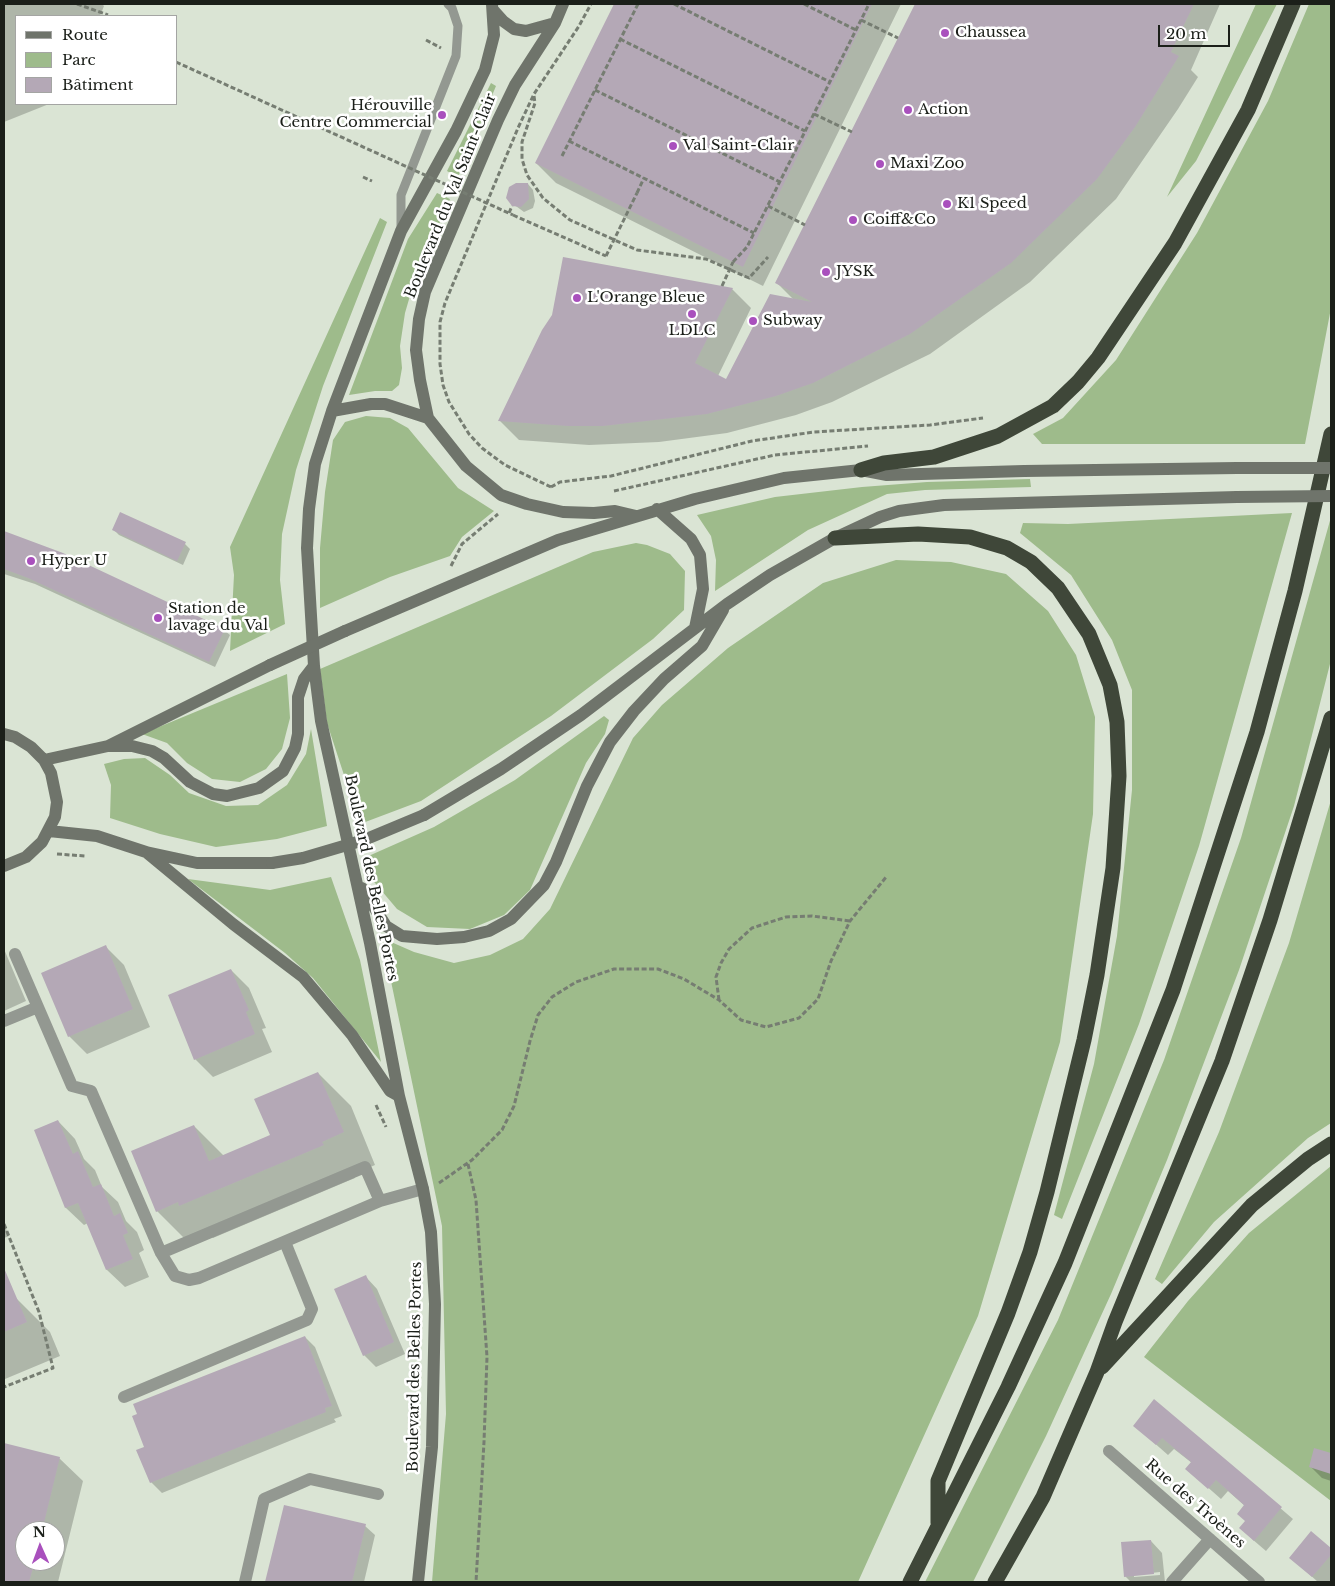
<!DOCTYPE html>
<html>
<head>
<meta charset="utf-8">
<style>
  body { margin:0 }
  #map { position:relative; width:1335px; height:1586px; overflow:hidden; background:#dae4d4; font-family:"Libre Baskerville",serif }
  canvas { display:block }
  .frame { position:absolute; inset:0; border:5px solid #1b1f19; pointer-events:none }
  .legend { position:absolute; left:15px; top:15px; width:162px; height:90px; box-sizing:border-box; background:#fff; border:1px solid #a4a5a3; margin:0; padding:6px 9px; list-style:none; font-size:15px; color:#1b1f19 }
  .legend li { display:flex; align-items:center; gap:10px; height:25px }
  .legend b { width:25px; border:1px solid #a4a5a3 }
  .north { position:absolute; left:15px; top:1521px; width:50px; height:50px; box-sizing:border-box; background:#fff; border:1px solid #a4a5a3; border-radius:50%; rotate:358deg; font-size:14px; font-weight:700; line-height:20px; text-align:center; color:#1b1f19 }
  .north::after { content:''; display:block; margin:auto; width:18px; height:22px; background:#a950bd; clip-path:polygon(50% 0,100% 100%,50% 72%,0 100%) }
  .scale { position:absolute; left:1158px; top:25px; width:72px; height:22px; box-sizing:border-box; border:2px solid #1b1f19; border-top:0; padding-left:6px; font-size:15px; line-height:18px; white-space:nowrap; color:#1b1f19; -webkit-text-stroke:4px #fff; paint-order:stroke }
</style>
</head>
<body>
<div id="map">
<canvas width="1335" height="1586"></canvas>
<div class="frame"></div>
<ul class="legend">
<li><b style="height:6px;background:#6f746b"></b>Route</li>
<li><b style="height:14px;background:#9ebb8b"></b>Parc</li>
<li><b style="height:14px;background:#b4a8b6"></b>Bâtiment</li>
</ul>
<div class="north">N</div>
<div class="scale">20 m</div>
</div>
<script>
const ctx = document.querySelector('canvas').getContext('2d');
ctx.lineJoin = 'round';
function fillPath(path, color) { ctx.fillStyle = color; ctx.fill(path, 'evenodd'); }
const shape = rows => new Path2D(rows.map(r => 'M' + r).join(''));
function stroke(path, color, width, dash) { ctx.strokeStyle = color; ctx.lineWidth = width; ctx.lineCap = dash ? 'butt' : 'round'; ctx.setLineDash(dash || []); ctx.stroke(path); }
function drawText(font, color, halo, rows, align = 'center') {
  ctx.font = font + ' "Libre Baskerville",serif'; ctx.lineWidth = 5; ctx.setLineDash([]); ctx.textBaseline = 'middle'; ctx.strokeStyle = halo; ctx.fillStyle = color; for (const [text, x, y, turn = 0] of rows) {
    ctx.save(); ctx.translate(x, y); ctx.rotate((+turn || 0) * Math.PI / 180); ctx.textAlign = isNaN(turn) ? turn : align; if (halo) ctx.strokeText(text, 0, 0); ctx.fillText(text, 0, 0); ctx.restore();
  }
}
const green = shape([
  [1256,4,1277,4,1196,161,1167,197],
  [1309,4,1331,4,1331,308,1305,444,1042,444,1033,434,1063,418,1116,360,1197,233,1268,101],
  [491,83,496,86,458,177,447,171],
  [437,193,450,199,414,282,405,313,400,346,402,368,399,385,392,391,375,391,349,395,408,239],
  [380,218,387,222,323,386,296,470,282,534,280,580,285,624,230,651,234,575,230,547],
  [366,416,390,418,408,428,458,488,494,511,462,537,450,556,390,577,320,608,320,548,325,492,333,440,345,422],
  [1030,479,1031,487,925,490,887,494,808,530,715,591,716,560,711,536,697,515,775,497,862,487,927,482],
  [1292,513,1199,846,1139,1024,1062,1219,1054,1215,1094,1064,1117,936,1132,790,1132,690,1112,640,1071,575,1020,533,1023,523,1068,524],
  [1331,517,1331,660,1294,806,1239,970,1167,1160,1111,1294,1046,1436,973,1582,925,1582,1058,1320,1164,1060,1241,838],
  [636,543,647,545,670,554,685,571,684,610,653,639,551,716,421,801,360,824,327,723,320,669,593,552],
  [896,560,951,562,1006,574,1048,611,1076,655,1095,717,1093,814,1060,1042,978,1316,858,1582,432,1582,446,1414,442,1226,382,938,414,952,454,963,490,955,523,939,550,909,633,738,662,705,728,648,823,583],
  [287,674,290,718,282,749,266,769,240,782,212,779,187,763,167,743,142,734],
  [604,716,609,720,605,734,586,763,530,890,504,915,470,929,427,927,397,909,370,877,364,858,434,827,515,780],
  [311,729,327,826,277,839,216,847,160,834,110,818,111,785,104,764,124,759,145,758,170,775,189,793,226,806,258,805,287,785,306,754],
  [1331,800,1331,1123,1308,1138,1214,1222,1162,1284,1155,1279,1219,1132,1289,943],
  [331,877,360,960,381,1062,313,978,285,953,188,879,270,890],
  [1331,1166,1331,1501,1144,1357,1188,1301,1249,1233]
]);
const shadow = shape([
  [4,4,102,4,104,6,100,16,16,16,16,104,49,104,4,122],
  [615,4,901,4,763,286,556,183,536,163],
  [917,4,1220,4,1191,70,1198,77,1178,109,1116,199,1030,282,930,354,832,402,796,415,727,433,659,442,589,445,519,440,500,421,732,289,751,308,718,376,726,380,794,300,777,283],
  [528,184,533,190,535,201,533,208,524,212,509,201],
  [114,530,185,544,190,549,183,565,119,535],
  [4,534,41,546,224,630,230,635,215,667,35,584,4,574],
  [106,947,124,965,150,1027,87,1054,69,1036],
  [4,949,26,1001,4,1011],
  [231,970,249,988,266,1028,262,1029,272,1052,213,1077,195,1059],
  [318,1073,351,1106,375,1165,354,1174,355,1178,213,1238,210,1235,190,1244,157,1211,194,1126,224,1156,272,1136],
  [58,1121,75,1139,84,1159,95,1170,102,1187,118,1202,126,1221,137,1232,144,1250,139,1253,149,1277,125,1287,107,1270,88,1223,84,1225,66,1208,36,1131],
  [4,1224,9,1236,4,1238],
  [366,1277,377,1289,405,1354,376,1367,364,1355],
  [16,1298,50,1332,60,1356,5,1379,4,1303],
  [305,1337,315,1347,342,1416,334,1419,336,1422,162,1493,151,1482,146,1448],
  [1155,1401,1293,1519,1266,1551,1252,1539,1246,1521,1245,1506,1228,1491,1221,1499,1187,1469,1192,1463,1174,1449,1168,1455,1135,1426],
  [4,1444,59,1458,83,1481,58,1582,4,1582],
  [25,1531,55,1531,55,1561,25,1561],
  [1315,1449,1331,1454,1331,1481,1322,1478,1310,1466],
  [285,1507,365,1526,375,1535,364,1582,267,1582],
  [1311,1533,1331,1550,1330,1582,1318,1582,1291,1558],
  [1151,1541,1162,1553,1165,1582,1131,1582,1125,1576],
  [1160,1572,1160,1575,1134,1577,1134,1575]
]);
const building = shape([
  [614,4,872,4,743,267,535,163],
  [915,4,1194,4,1171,52,1179,56,1135,127,1097,179,1011,263,910,334,813,383,776,396,707,414,603,426,568,426,498,421,542,330,552,315,563,257,733,288,695,363,726,379,770,294,812,302,775,283],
  [516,183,528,183,529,199,521,207,512,206,506,198,509,187],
  [120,512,186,542,177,561,112,530],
  [4,531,63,553,225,629,209,662,28,578,4,569],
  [106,945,133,1009,68,1037,41,973],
  [231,969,249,1010,246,1012,255,1034,194,1060,168,995],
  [318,1072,344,1132,322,1142,324,1145,179,1206,178,1202,156,1212,131,1151,194,1125,209,1161,249,1144,270,1135,254,1099],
  [58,1120,73,1154,78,1151,93,1187,101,1184,114,1216,120,1213,128,1233,123,1235,133,1259,106,1270,78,1203,65,1208,34,1130],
  [4,1268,27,1322,4,1332],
  [366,1275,394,1342,363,1356,334,1289],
  [305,1336,332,1406,325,1408,326,1412,150,1483,136,1450,144,1447,132,1416,137,1414,133,1404],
  [1154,1399,1282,1507,1254,1541,1239,1528,1245,1521,1237,1514,1244,1505,1216,1480,1208,1489,1185,1469,1191,1462,1162,1438,1156,1445,1133,1426],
  [4,1443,60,1457,42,1531,25,1531,25,1561,35,1561,29,1582,4,1582],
  [1314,1448,1331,1453,1331,1474,1309,1467],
  [284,1505,366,1524,352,1582,265,1582],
  [1311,1531,1331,1548,1331,1555,1312,1577,1289,1558],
  [1151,1540,1154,1574,1124,1577,1121,1542]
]);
const path = shape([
  [77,4,108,15],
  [674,4,830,82],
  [804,4,856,30],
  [861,20,898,38],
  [620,39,805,131],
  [426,40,441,48],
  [595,90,780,182],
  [534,96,535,103,522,142,522,159,527,175,543,198,570,220,637,250,706,259,749,278,768,257],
  [814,114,852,132],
  [569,141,754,233],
  [562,156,638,4],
  [363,177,372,181],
  [637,193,644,178],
  [768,206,805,225],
  [509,213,512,206],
  [513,215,606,256],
  [733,262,747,247,869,4],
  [551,487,505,465,482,448,469,434,449,402,443,385,440,364,440,322,445,303,518,128,534,94,579,26,591,4],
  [551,487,560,482,611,476,752,441,814,432,930,425,983,418],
  [614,491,775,455,868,446],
  [451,566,462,544,498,514],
  [57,854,85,856],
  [719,1000,716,977,721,963,729,949,752,928,786,917,812,916,850,921],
  [376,1105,386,1127],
  [468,1164,476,1200,487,1357,484,1442,476,1582],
  [439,1183,472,1160,502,1130,514,1106,530,1041,538,1015,552,997,576,982,614,969,658,969,684,979,719,1000,741,1020,766,1027,799,1018,818,999,831,961,850,921,887,876],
  [4,1224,39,1312,53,1368,4,1387]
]);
const lane = shape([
  [401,230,401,195,456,56,458,26,452,8,448,4]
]);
const street = shape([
  [15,954,72,1086,91,1091,161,1253,175,1276,189,1280,199,1278,380,1201,423,1189],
  [4,1021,38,1007],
  [161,1253,365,1167,380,1201],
  [124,1397,307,1320,312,1309,285,1242],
  [1109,1451,1259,1582],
  [245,1582,264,1499,310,1479,378,1494],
  [1172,1582,1210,1539]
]);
const secondary = shape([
  [563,4,555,23,515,85,498,120,425,292,419,319,416,350,420,380,428,418,466,466,501,495,527,504,563,512,594,513,615,511,636,516],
  [494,11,503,21,514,29,526,31,555,23],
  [332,411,371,404,385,404,428,418],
  [657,509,691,539,700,555,703,589,695,628],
  [345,631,558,540,695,499,784,478,861,470,887,475,1024,471,1237,468],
  [4,734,15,737,31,747,44,760,51,773,57,802,55,817,42,842,26,857,4,866],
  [108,746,132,746,152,751,164,758,190,782,213,794,227,796,259,788,283,771,295,748,298,734,298,697,304,679,314,666],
  [44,760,108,746,270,665],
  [424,815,501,769,581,715,727,604,770,575,835,538,880,517,899,511,944,505,1237,497],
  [49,831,97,836,146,852,197,863,272,863],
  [146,852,233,924,303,977,352,1035,390,1091,399,1096],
  [362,888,386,926,402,936,437,939,464,937,489,931,511,919,544,885,556,862,587,786,610,742,634,711,664,679,702,646,723,610],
  [418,1582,432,1447,435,1304,431,1232,423,1189,399,1096,370,943,321,721,314,666,307,548,309,509,315,464,332,411,401,231,456,131,485,70,494,35,492,4]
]);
const highway = shape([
  [861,470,884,463,934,457,998,436,1053,406,1078,382,1098,358,1175,243,1248,110,1293,4],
  [835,538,918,534,970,537,1007,548,1031,562,1058,588,1089,634,1110,685,1117,722,1119,776,1113,868,1097,975,1084,1040,1047,1192,1030,1252,1008,1313,938,1481,938,1523],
  [1102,1367,1252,1205,1308,1159,1331,1144],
  [910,1582,1008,1387,1065,1263,1173,990,1257,732,1295,591,1331,434],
  [995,1582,1043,1497,1097,1372,1115,1322,1222,1061,1270,920,1331,718]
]);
const pathBridge = shape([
  [176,62,513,215],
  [606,256,637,193],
  [722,286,733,262]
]);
const secondaryBridge = shape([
  [1237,468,1331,468],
  [1237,497,1331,496],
  [270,665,345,631],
  [272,863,303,858,364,840,424,815]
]);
const markers = [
  [945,33,5,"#a950bd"],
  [908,110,5,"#a950bd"],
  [442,115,5,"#a950bd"],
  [673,146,5,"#a950bd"],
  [880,164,5,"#a950bd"],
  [947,204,5,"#a950bd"],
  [853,220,5,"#a950bd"],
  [826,272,5,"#a950bd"],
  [577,298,5,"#a950bd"],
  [692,314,5,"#a950bd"],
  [753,321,5,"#a950bd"],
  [31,561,5,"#a950bd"],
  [158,618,5,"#a950bd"]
];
const poiNames = [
  ["Chaussea",955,33],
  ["Hérouville",432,106,"right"],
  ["Centre Commercial",432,123,"right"],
  ["Action",918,110],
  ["Val Saint-Clair",683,146],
  ["Maxi Zoo",890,164],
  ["K1 Speed",957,204],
  ["Coiff&Co",863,220],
  ["JYSK",836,272],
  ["L'Orange Bleue",587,298],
  ["Subway",763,321],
  ["LDLC",692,331,"center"],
  ["Hyper U",41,561],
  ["Station de",168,609],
  ["lavage du Val",168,626]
];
const streetNames = [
  ["Boulevard du Val Saint-Clair",451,196,-68],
  ["Boulevard des Belles Portes",371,878,78],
  ["Boulevard des Belles Portes",415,1367,-89],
  ["Rue des Troènes",1195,1504,41]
];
fillPath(green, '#9ebb8b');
fillPath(shadow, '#0003');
fillPath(building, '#b4a8b6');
stroke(path, '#767d72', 3, [5, 2.5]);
stroke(lane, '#939891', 9);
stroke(street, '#939891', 12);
stroke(secondary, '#6f746b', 12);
stroke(highway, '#3f4739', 15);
stroke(pathBridge, '#767d72', 3, [5, 2.5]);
stroke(secondaryBridge, '#6f746b', 12);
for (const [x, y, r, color] of markers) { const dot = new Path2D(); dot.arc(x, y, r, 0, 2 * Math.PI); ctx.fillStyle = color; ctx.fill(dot); stroke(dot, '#fff', 2); }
drawText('15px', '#1b1f19', '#fff', poiNames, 'left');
drawText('15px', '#1b1f19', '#fff', streetNames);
</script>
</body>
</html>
